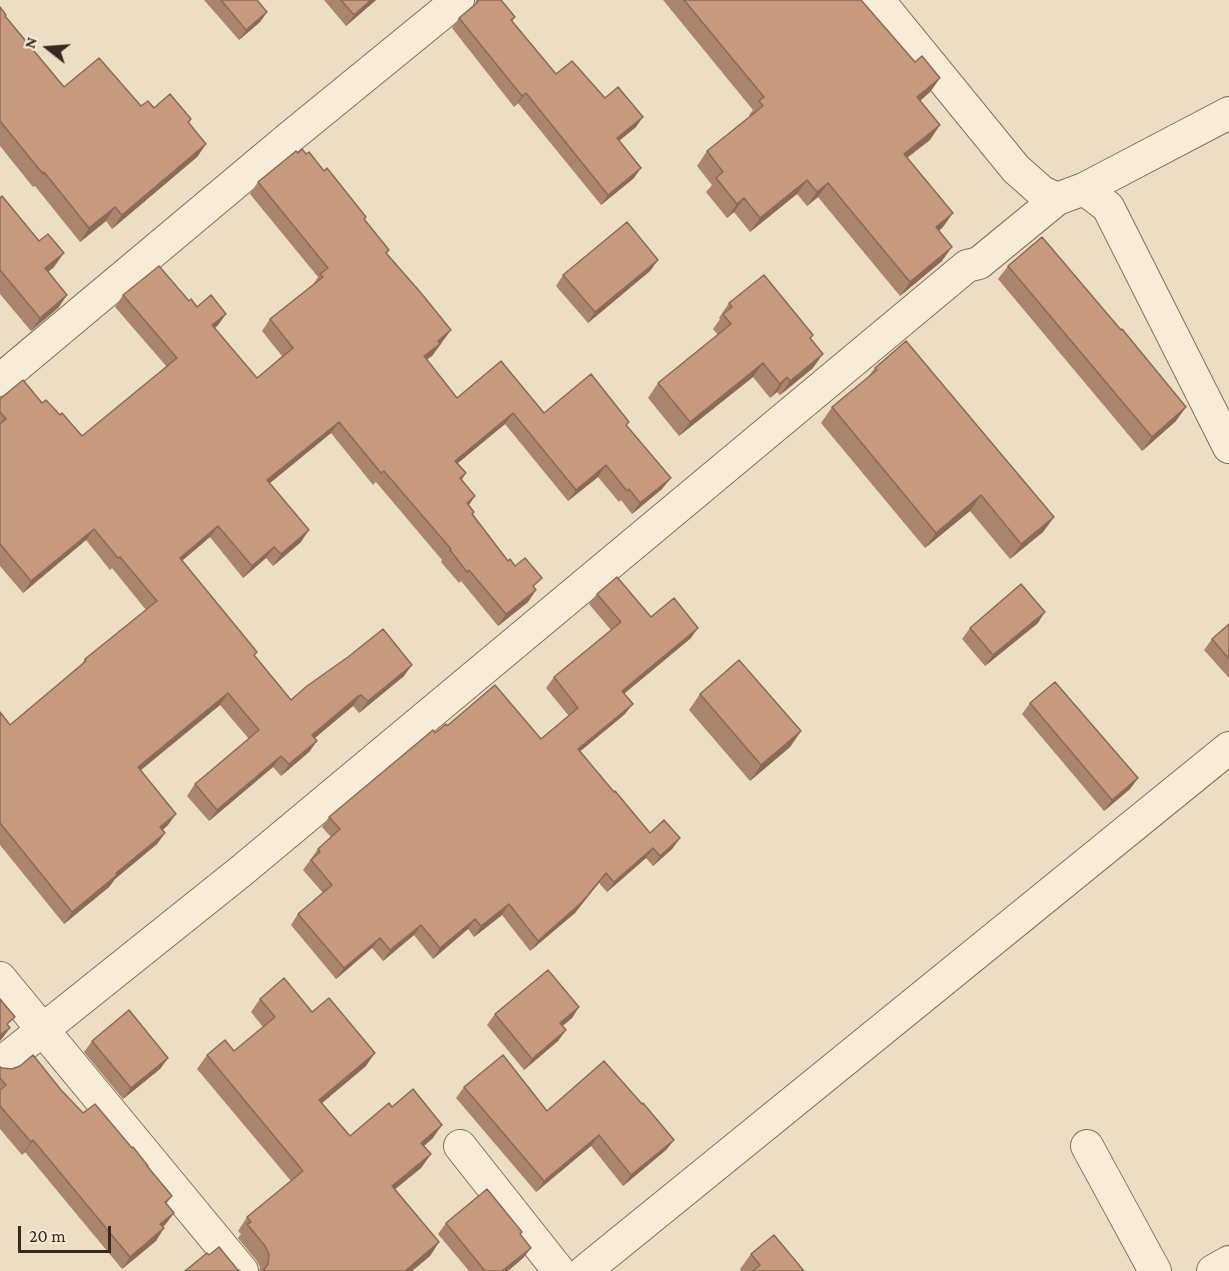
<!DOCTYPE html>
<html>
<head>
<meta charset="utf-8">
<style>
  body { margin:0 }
  #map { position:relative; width:1229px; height:1271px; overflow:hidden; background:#ebdec5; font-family:"Crimson Pro",serif }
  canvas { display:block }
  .north { position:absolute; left:18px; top:18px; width:60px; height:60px; -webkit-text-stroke:4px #f3e9d4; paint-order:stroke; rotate:287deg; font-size:16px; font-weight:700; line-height:24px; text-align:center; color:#36291f }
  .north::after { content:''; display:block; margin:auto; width:21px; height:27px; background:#36291f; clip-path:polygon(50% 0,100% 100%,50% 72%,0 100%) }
  .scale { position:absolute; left:18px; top:1226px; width:93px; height:27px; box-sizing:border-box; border:3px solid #36291f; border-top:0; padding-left:8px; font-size:18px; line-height:21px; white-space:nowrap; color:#36291f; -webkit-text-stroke:4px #f3e9d4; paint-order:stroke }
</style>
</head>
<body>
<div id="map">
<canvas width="1229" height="1271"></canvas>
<div class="north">N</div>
<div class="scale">20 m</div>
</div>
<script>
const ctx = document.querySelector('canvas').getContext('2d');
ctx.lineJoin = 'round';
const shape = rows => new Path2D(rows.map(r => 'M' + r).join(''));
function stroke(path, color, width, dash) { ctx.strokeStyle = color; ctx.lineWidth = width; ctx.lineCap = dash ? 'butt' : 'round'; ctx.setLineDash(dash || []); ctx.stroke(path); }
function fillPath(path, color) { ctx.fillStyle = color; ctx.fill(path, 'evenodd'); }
const minor = shape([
  [878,0,1016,169,1042,192,1057,199],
  [1084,189,1108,207,1229,447],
  [0,380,289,138,458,0],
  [0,978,242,1271],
  [0,1064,240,872,967,266,979,263,1057,199,1084,189,1229,113],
  [460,1146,559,1271],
  [1087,1146,1155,1271],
  [585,1271,1229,748],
  [1213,1271,1229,1262]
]);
const wall = shape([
  [204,0,257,0,267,12,260,22,239,40],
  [324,0,376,0,346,26],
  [476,0,501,0,515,17,512,22,556,74,605,98,636,127,619,141,634,178,601,205,518,103,514,107,452,28,459,18,475,5],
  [663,0,861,0,915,62,940,78,930,92,920,101,930,140,907,157,943,227,939,231,942,261,900,296,818,197,807,206,797,194,750,232,734,212,727,218,706,192,712,185,697,166,707,151,750,116,749,115,753,110],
  [0,7,5,16,64,87,141,106,154,108,191,119,189,123,206,144,197,157,112,229,106,221,80,242,35,186,33,187,0,146],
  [298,153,306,154,324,171,366,217,364,219,389,250,387,253,442,342,432,356,427,359,457,398,544,413,626,426,662,489,632,514,621,500,619,502,598,477,568,501,505,424,458,463,466,473,462,480,469,506,474,512,473,514,508,561,536,590,528,602,498,626,461,581,459,583,441,562,442,560,376,482,373,485,331,433,270,483,301,542,273,566,266,558,243,578,210,537,182,561,255,656,291,700,404,676,359,713,353,706,349,709,315,738,317,741,309,752,281,776,273,767,209,821,187,796,195,784,249,739,220,705,141,770,168,825,163,830,165,833,157,844,115,879,109,887,64,924,0,845,0,712,10,725,81,665,85,659,146,610,112,568,110,570,86,540,23,593,0,566,0,399,42,403,60,415,82,436,167,367,115,307,123,295,189,301,197,307,226,314,218,325,215,328,257,378,282,356,262,331,270,319,312,286,318,277,250,194,258,182],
  [0,198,54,267,48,272,67,295,58,308,31,331,0,294],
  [658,260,650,271,588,323,556,286,563,275],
  [1008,266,1176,421,1142,451,998,279],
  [729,303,813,335,810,338,813,368,780,395,777,392,770,398,753,377,679,436,648,398,658,383,718,335,713,329,720,319,719,318],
  [875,368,1054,517,1043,532,1010,559,970,511,925,548,821,423,832,407,867,378],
  [597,594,651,617,691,638,624,694,625,714,580,751,614,792,650,833,680,838,672,849,653,866,646,858,607,892,599,883,575,913,530,951,502,915,474,937,468,929,433,959,414,935,383,961,372,948,336,979,291,925,298,914,323,893,303,870,318,849,331,837,322,827,329,817,435,733,447,726,541,739,569,716,546,688,554,677,611,630,589,604],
  [1038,623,985,666,962,639,970,628],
  [1229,624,1229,678,1204,650,1212,639],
  [700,694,801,731,790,747,750,781,689,710],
  [1030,703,1138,778,1130,789,1104,811,1022,714],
  [260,999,312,1012,366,1066,322,1103,350,1136,392,1107,433,1138,424,1146,431,1154,421,1168,395,1189,439,1242,430,1256,412,1271,259,1271,260,1267,256,1260,238,1238,241,1234,238,1231,247,1217,291,1181,197,1069,207,1055,234,1051,263,1027,251,1012],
  [579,1007,572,1018,562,1026,566,1030,558,1041,524,1070,487,1025,495,1014],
  [92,1041,168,1058,160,1069,123,1099,84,1052],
  [0,1067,61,1090,83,1113,132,1148,172,1196,166,1204,174,1213,163,1227,156,1241,122,1269,25,1152,22,1155,0,1129],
  [464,1087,547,1111,642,1104,674,1140,666,1150,623,1186,591,1146,536,1192,456,1098],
  [446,1223,522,1232,520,1235,531,1248,523,1258,508,1271,469,1271,438,1234],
  [751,1254,804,1271,741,1271,740,1269]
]);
const shadedWall = shape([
  [371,0,376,0,346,26,354,15],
  [267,12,260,22,239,40,246,30],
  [940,78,930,92,907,112,917,97],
  [526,93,518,103,514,107,522,96],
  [643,117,636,127,610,148,617,138],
  [940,125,930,140,894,168,904,154],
  [206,144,197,157,112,229,122,215],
  [641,168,634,178,601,205,608,195],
  [807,180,797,194,750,232,760,218],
  [828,183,818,197,807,206,817,192],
  [744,198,734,212,727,218,737,204],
  [115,207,106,221,80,242,89,228],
  [953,213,943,227,926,241,936,227],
  [952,247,942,261,900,296,910,282],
  [64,253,54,267,36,282,45,268],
  [658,260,650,271,588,323,595,312],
  [67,295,58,308,31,331,40,318],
  [226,314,218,325,204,337,212,325],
  [451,330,432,356,416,367,424,356,438,341],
  [823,354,813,368,780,395,790,381],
  [763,363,753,377,679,436,690,422],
  [787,377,777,392,770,398,780,384],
  [1186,407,1176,421,1142,451,1152,437],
  [513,413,505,424,447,472,455,461],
  [339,422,331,433,259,492,267,480],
  [606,465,598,477,568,501,576,490],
  [671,478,662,489,632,514,640,503],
  [981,495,970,511,925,548,936,533],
  [475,496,467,508,467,503],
  [1054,517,1043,532,1010,559,1021,544],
  [218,526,210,537,172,569,180,558],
  [94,529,86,540,23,593,31,581],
  [309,530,301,542,273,566,281,554],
  [274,547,266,558,243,578,252,566],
  [536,590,528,602,498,626,506,614],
  [1045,612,1038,623,985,666,993,655],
  [698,628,691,638,615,701,622,691],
  [412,665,404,676,359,713,368,701],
  [228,693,220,705,130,779,138,767],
  [361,695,353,706,304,747,312,735],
  [633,704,625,714,571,759,578,749],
  [801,731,790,747,750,781,761,765],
  [317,741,309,752,281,776,289,764],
  [281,756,273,767,209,821,217,810],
  [1138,778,1130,789,1104,811,1112,800],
  [176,814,168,825,152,838,160,827],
  [165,833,157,844,115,879,109,887,64,924,72,912,116,873],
  [680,838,672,849,653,866,660,856],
  [653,848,646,858,607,892,614,882],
  [606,873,575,913,530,951,538,941],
  [509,904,502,915,474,937,481,926],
  [475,919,468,929,433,959,440,948],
  [421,925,414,935,383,961,390,950],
  [380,938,372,948,336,979,344,968],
  [579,1007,572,1018,553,1034,560,1023],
  [10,1028,1,1040,0,1041,0,1035],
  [566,1030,558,1041,524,1070,532,1059],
  [375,1053,366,1066,310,1113,319,1100],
  [168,1058,160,1069,123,1099,131,1088],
  [442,1125,433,1138,412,1156,421,1143],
  [599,1135,591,1146,536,1192,544,1181],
  [33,1140,25,1152,22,1155,31,1142],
  [674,1140,666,1150,623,1186,631,1175],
  [431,1154,421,1168,383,1199,392,1186],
  [174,1213,165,1225,152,1236,160,1224],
  [164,1228,156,1241,122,1269,130,1257],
  [439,1242,430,1256,412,1271,405,1271],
  [531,1248,523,1258,508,1271,502,1271]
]);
const building = shape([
  [221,0,257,0,267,12,246,30,221,0],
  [341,0,371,0,354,15,341,0],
  [479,0,501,0,515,17,511,20,556,74,572,61,605,98,618,87,643,117,617,138,641,168,608,195,526,93,522,96,459,18,477,3,479,0],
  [684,0,861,0,915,62,922,56,940,78,917,97,940,125,904,154,953,213,936,227,952,247,910,282,828,183,817,192,807,180,760,218,744,198,737,204,716,178,723,172,707,151,763,106,759,101,764,97,684,0],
  [0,7,6,15,5,16,64,87,99,58,141,106,148,101,154,108,170,94,191,119,188,122,206,144,122,215,115,207,89,228,44,172,43,174,0,121,0,7],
  [302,149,306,154,309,152,324,171,327,168,366,217,364,219,389,250,386,253,421,293,451,330,438,341,440,344,424,356,457,398,501,361,544,413,591,374,629,422,626,425,671,478,640,503,629,489,627,491,606,465,576,490,513,413,455,461,466,473,460,478,475,496,467,503,474,512,472,514,508,561,510,559,515,566,525,558,542,578,533,586,536,590,506,614,469,570,467,572,450,550,451,549,384,471,381,473,339,422,267,480,309,530,281,554,274,547,252,566,218,526,180,558,257,652,254,655,291,700,307,686,348,657,383,629,412,665,368,701,361,695,357,697,312,735,317,741,289,764,281,756,217,810,195,784,259,730,228,693,138,767,176,814,160,827,165,833,116,873,117,875,72,912,0,823,0,712,10,725,86,661,85,659,157,601,120,557,118,558,94,529,31,581,0,544,0,424,6,419,0,412,0,399,23,380,42,403,46,400,60,415,62,413,82,436,177,358,123,295,159,266,189,301,191,299,197,307,211,295,226,314,212,325,257,378,293,348,270,319,323,277,320,274,328,268,258,182,296,151,298,153,302,149],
  [2,196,39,241,48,234,64,253,45,268,67,295,40,318,0,270,0,198,2,196],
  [627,222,658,260,595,312,563,275,627,222],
  [1042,237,1121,330,1122,329,1186,407,1152,437,1008,266,1042,237],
  [764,275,813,335,810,338,823,354,790,381,787,377,780,384,763,363,690,422,658,383,731,324,723,314,732,307,729,303,764,275],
  [906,341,1054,517,1021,544,981,495,936,533,832,407,877,370,875,368,906,341],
  [617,577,651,617,674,598,698,628,622,691,633,704,578,749,614,792,615,791,650,833,664,820,680,838,660,856,653,848,614,882,606,873,582,902,538,941,509,904,481,926,475,919,440,948,421,925,390,950,380,938,344,968,298,914,332,885,311,860,320,852,318,849,340,829,329,817,433,730,435,733,446,724,447,726,495,685,541,739,578,708,554,677,621,622,597,594,617,577],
  [1021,584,1045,612,993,655,970,628,1021,584],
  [1229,624,1229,659,1212,639,1229,624],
  [739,660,801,731,761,765,700,694,739,660],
  [1055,682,1138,778,1112,800,1030,703,1055,682],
  [548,970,579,1007,560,1023,566,1030,532,1059,495,1014,548,970],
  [284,978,312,1012,329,998,375,1053,319,1100,350,1136,389,1103,392,1107,413,1089,442,1125,421,1143,431,1154,392,1186,439,1242,405,1271,263,1271,268,1264,269,1254,265,1246,247,1224,251,1222,247,1217,303,1171,207,1055,225,1040,234,1051,275,1017,260,999,284,978],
  [0,999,15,1017,7,1024,10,1028,0,1035,0,999],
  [129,1010,168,1058,131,1088,92,1041,129,1010],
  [33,1055,61,1090,83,1113,95,1104,132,1148,133,1147,148,1166,147,1166,172,1196,165,1202,174,1213,160,1224,164,1228,130,1257,33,1140,31,1142,0,1106,0,1090,6,1085,0,1078,0,1067,2,1068,12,1069,20,1066,33,1055],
  [503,1055,547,1111,604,1061,642,1104,643,1103,674,1140,631,1175,599,1135,544,1181,464,1087,503,1055],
  [487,1189,522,1232,520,1234,531,1248,502,1271,485,1271,446,1223,487,1189],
  [774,1235,804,1271,753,1271,760,1265,751,1254,774,1235],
  [219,1247,237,1269,240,1271,185,1271,207,1253,209,1255,219,1247]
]);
stroke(minor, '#85705c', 34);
stroke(minor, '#f6ecd8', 32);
fillPath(wall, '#ab846c');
fillPath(shadedWall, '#8b6b58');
fillPath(building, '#c7997d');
stroke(building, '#8b6b58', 1.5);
</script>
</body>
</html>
